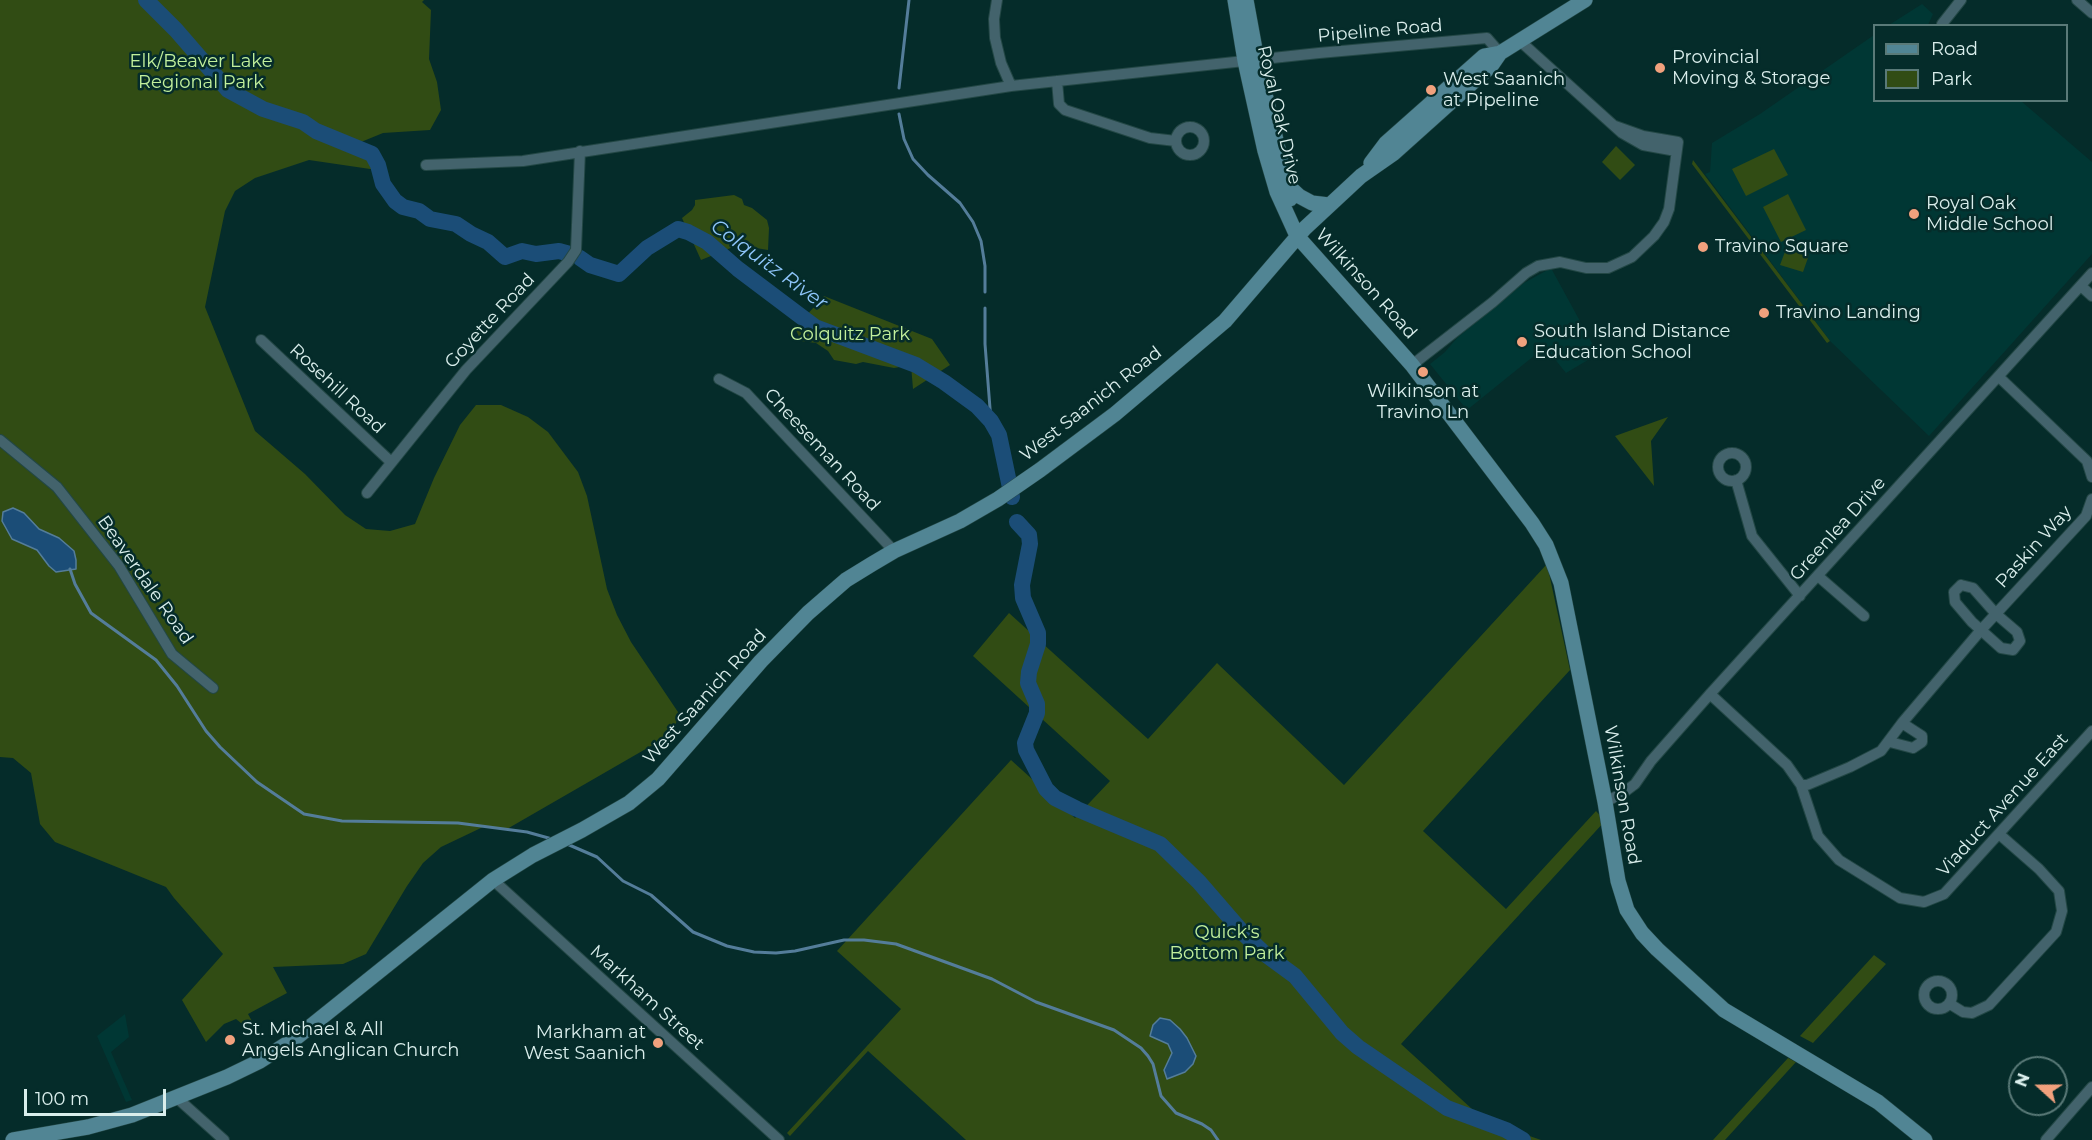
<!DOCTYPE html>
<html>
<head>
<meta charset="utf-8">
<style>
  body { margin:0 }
  #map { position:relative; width:2092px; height:1140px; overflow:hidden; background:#052c2a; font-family:Montserrat,sans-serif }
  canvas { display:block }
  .legend { position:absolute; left:1873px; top:24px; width:195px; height:78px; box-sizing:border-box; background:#052c2a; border:2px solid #5a7a78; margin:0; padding:8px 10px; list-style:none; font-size:18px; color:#daeeec }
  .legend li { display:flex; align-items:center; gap:12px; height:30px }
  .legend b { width:30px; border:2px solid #5a7a78 }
  .north { position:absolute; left:2008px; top:1056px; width:60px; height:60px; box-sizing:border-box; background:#052c2a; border:2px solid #5a7a78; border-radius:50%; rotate:291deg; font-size:16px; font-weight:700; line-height:24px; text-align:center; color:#daeeec }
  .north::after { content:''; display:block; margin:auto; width:21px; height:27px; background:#f1a17d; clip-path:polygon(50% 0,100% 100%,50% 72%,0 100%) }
  .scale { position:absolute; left:24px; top:1089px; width:142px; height:27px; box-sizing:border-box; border:3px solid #daeeec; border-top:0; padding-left:8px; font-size:18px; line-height:21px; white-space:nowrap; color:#daeeec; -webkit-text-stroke:4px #052c2a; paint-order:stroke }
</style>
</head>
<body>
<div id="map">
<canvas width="2092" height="1140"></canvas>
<ul class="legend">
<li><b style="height:8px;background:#518594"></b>Road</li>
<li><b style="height:16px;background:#314c14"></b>Park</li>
</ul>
<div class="north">N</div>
<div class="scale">100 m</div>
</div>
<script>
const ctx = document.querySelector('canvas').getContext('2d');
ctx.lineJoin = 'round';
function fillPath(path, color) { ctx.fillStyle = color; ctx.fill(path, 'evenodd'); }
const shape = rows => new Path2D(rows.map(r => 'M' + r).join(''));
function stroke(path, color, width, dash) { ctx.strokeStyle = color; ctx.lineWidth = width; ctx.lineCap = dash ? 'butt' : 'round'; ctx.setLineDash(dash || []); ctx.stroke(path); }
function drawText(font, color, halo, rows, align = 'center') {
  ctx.font = font + ' Montserrat,sans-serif'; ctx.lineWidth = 5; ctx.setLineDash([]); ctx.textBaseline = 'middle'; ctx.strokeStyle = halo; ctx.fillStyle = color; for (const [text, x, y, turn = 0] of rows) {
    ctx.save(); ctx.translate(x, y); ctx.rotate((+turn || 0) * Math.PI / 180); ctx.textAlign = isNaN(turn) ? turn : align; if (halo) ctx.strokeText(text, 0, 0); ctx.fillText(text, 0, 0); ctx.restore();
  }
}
const built = shape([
  [1922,4,1933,14,1928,25,1889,25],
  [1874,35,1874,100,2021,101,2092,162,2092,254,1929,436,1830,341,1705,174,1710,172,1712,143,1760,114],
  [1551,268,1598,354,1566,373,1545,347,1467,410,1430,364,1445,352,1457,338,1524,283],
  [125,1014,129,1037,111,1052,132,1100,126,1102,97,1036]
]);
const green = shape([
  [0,0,424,0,422,2,431,10,429,59,437,82,441,110,430,130,383,133,361,142,372,150,377,170,309,160,255,178,235,191,225,211,205,307,255,431,305,474,345,515,366,529,390,531,415,524,434,478,460,425,476,405,501,405,528,417,548,432,578,472,587,496,607,589,617,615,631,642,680,715,670,735,507,829,483,827,441,847,423,863,407,886,366,954,343,964,273,967,287,993,248,1014,253,1023,246,1027,236,1019,224,1024,206,1042,182,1000,223,954,174,898,166,887,55,842,40,824,31,773,13,758,0,757],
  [1616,146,1635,165,1620,180,1602,162],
  [1774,149,1788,175,1746,196,1732,169],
  [1693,160,1830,341,1827,343,1692,164],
  [1788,194,1806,230,1781,242,1763,207],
  [734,195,742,199,744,205,752,208,767,220,769,228,768,250,738,245,701,260,682,218,692,210,695,205,695,200],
  [1789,241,1802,245,1799,251,1809,255,1803,272,1780,265],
  [824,296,932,339,950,365,913,389,911,365,894,368,863,362,856,364,834,360,828,351,816,343,801,341,795,328],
  [1668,417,1651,441,1654,486,1615,436],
  [1547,564,1570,670,1423,831,1506,909,1596,811,1605,821,1401,1044,1484,1120,1541,1140,966,1140,868,1051,790,1136,787,1133,901,1009,837,951,1011,760,1075,818,1110,781,973,656,1009,613,1148,739,1217,663,1344,785],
  [1874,955,1886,964,1813,1043,1800,1036],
  [1788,1058,1796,1062,1725,1140,1713,1140]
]);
const water = shape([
  [13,508,24,513,39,529,59,538,74,551,76,560,76,569,56,572,49,566,37,550,12,539,2,521,3,512,13,508],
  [1160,1018,1170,1020,1180,1029,1187,1038,1196,1056,1193,1064,1185,1072,1167,1079,1164,1070,1172,1053,1168,1044,1150,1036,1153,1025,1160,1018]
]);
const stream = shape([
  [899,88,909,0],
  [899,114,904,139,913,159,928,175,960,203,973,222,981,241,985,266,985,292],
  [985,308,985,344,991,421],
  [70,569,75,584,91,613,156,660,177,686,206,731,220,747,257,782,304,814,342,821,458,823,527,832,552,839],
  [567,844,597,857,623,881,651,895,693,932,727,946,754,952,776,953,795,951,844,940,864,940,896,944,992,979,1036,1002,1114,1030,1141,1048,1148,1056,1153,1064,1161,1096,1176,1113,1202,1124,1211,1130,1218,1140]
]);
const river = shape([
  [146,0,176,30,228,90,263,109,303,122,316,131,372,154,378,165,383,184,395,201,403,207,419,211,430,219,456,224,471,234,488,242,505,257,522,251,536,254,559,251,570,254],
  [580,258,590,265,619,274,647,248,678,229,688,232,707,242,738,269,815,327,916,365,944,382,977,406,991,421,999,435,1012,497],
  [1017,522,1029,535,1030,544,1022,585,1023,598,1038,633,1038,644,1029,672,1028,683,1037,704,1037,713,1025,743,1026,750,1046,789,1055,798,1077,809,1160,844,1199,882,1244,934,1265,954,1295,976,1342,1033,1358,1047,1447,1108,1506,1130,1523,1140]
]);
const street = shape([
  [997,0,994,19,995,38,1001,63,1011,86],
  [2077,0,2092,13],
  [1942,24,1961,0],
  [1520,41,1622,133,1643,145,1676,151],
  [1057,81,1059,104,1065,110,1150,138,1176,141],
  '1176 141a14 14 0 1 1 28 0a14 14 0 1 1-28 0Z',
  [426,165,523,161,1011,86,1319,53,1487,38,1500,53],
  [2081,286,2092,296],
  [261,340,391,462],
  [1412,365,1493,302,1526,273,1538,266,1560,262,1586,268,1608,268,1632,257,1654,236,1664,222,1669,209,1678,142,1643,136,1615,126],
  [1999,377,2087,461,2092,477],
  [719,379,746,393,894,551],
  [0,440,57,487,119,566,172,654,213,688],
  '1718 467a14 14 0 1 1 28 0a14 14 0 1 1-28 0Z',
  [1736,480,1752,536,1800,596],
  [367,493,466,370,568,262,576,250,580,151],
  [1818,576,1864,616],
  [1961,585,1973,588,1996,614,2017,632,2020,641,2013,650,2001,648,1972,622,1955,602,1954,592,1961,585],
  [1710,694,1787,765,1801,785,1818,836,1839,860,1900,898,1924,902,1944,894,2092,731],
  [1890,742,1913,748,1922,742,1922,736,1902,723],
  [1801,785,1807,785,1850,767,1881,751,1902,723,1981,630,2086,516,2092,499],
  [1605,802,1623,793,1635,784,1651,761,1710,694,2092,273],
  [493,880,779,1140],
  '1924 995a14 14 0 1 1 28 0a14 14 0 1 1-28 0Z',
  [1950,1004,1963,1012,1972,1013,1989,1005,2056,932,2062,911,2059,891,2039,869,1999,834],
  [177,1098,224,1140],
  [2046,1140,2092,1087]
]);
const secondary = shape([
  [1235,0,1245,61,1265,151,1277,192,1297,236,1412,365,1532,523,1546,545,1561,583,1605,802,1618,881,1627,910,1642,933,1657,949,1724,1010,1878,1102,1925,1140],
  [1246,0,1257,60,1290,199],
  [1371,163,1386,143,1484,56,1500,53,1585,0],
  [1285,183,1299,196,1312,203,1329,205],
  [13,1140,88,1127,132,1115,227,1077,260,1061,296,1038,493,880,533,855,582,830,629,803,658,779,761,661,808,613,846,580,872,564,894,551,960,521,998,499,1040,470,1115,414,1225,321,1304,229,1361,176,1394,153,1491,66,1500,53]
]);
const markers = [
  [1660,68,6,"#f1a17d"],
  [1431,90,6,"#f1a17d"],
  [1914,214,6,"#f1a17d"],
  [1703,247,6,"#f1a17d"],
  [1764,313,6,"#f1a17d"],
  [1522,342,6,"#f1a17d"],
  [1423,372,6,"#f1a17d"],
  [230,1040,6,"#f1a17d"],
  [658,1043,6,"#f1a17d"]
];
const streetNames = [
  ["Pipeline Road",1380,31,-5],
  ["Royal Oak Drive",1279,115,77],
  ["Wilkinson Road",1366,284,48],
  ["Goyette Road",490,321,-47],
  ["Rosehill Road",337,389,43],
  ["West Saanich Road",1091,404,-38],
  ["Cheeseman Road",822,450,47],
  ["Greenlea Drive",1838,529,-48],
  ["Paskin Way",2034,547,-48],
  ["Beaverdale Road",145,580,55],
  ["West Saanich Road",705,697,-48],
  ["Wilkinson Road",1622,795,80],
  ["Viaduct Avenue East",2003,805,-48],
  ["Markham Street",647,998,42]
];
const poiNames = [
  ["Provincial",1672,58],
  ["Moving & Storage",1672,79],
  ["West Saanich",1443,80],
  ["at Pipeline",1443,101],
  ["Royal Oak",1926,204],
  ["Middle School",1926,225],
  ["Travino Square",1715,247],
  ["Travino Landing",1776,313],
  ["South Island Distance",1534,332],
  ["Education School",1534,353],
  ["Wilkinson at",1423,392,"center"],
  ["Travino Ln",1423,413,"center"],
  ["St. Michael & All",242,1030],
  ["Angels Anglican Church",242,1051],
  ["Markham at",646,1033,"right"],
  ["West Saanich",646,1054,"right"]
];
const parkNames = [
  ["Elk/Beaver Lake",201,62],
  ["Regional Park",201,83],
  ["Colquitz Park",850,335],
  ["Quick's",1227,933],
  ["Bottom Park",1227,954]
];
const waterNames = [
  ["Colquitz River",769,265,36]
];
fillPath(built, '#003734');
fillPath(green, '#314c14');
fillPath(water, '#1b4d77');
stroke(water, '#547d9a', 1.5);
stroke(stream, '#547d9a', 3);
stroke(river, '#1b4d77', 16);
stroke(street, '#234745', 12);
stroke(secondary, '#234745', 16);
stroke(street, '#43636c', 10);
stroke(secondary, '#518594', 15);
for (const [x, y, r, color] of markers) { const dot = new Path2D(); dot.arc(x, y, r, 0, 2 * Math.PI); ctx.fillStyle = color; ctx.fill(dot); stroke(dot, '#052c2a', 2); }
drawText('18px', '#daeeec', '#052c2a', streetNames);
drawText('18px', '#daeeec', '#052c2a', poiNames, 'left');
drawText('18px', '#c2f09c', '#052c2a', parkNames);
drawText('italic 20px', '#8ec5fa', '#052c2a', waterNames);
</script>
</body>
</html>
